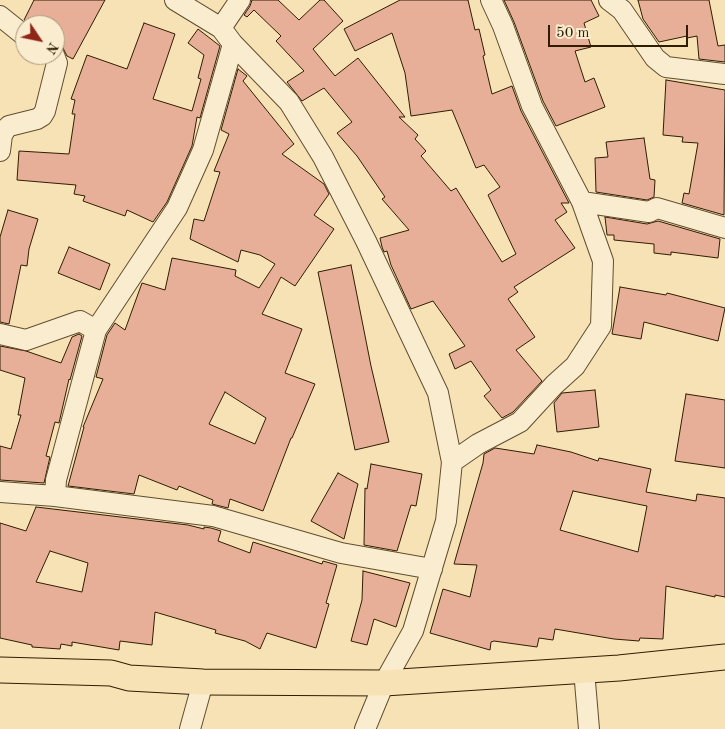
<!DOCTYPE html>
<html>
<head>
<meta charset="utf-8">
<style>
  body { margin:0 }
  #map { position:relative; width:725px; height:729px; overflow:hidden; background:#f7e2b5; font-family:"Old Standard TT",serif }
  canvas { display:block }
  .north { position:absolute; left:15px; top:15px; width:50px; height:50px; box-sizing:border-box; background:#faeccf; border:1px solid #a9997d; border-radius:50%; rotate:124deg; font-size:14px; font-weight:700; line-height:20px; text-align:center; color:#2f1d03 }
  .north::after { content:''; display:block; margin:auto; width:18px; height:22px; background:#8f2418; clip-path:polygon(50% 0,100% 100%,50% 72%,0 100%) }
  .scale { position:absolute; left:548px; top:25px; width:140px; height:22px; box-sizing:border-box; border:2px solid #2f1d03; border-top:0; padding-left:6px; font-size:15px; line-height:18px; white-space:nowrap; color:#2f1d03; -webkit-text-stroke:4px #faeccf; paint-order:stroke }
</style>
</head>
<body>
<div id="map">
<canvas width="725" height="729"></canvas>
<div class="north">N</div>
<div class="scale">50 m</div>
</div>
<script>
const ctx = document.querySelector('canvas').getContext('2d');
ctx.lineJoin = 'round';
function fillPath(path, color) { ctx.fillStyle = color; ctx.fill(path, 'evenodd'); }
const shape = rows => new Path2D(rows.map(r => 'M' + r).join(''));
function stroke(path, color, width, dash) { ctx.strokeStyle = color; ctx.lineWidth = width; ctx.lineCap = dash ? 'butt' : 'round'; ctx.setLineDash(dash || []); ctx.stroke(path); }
const building = shape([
  [34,0,105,0,73,59,67,56,62,46,55,43,55,25,33,25,24,20,34,0],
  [252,0,278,0,299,20,320,0,324,0,343,21,313,49,335,76,358,58,405,117,399,117,418,135,415,139,426,151,421,156,451,191,456,188,502,262,516,254,488,195,500,187,484,165,476,168,452,110,411,116,405,73,392,33,355,51,344,29,400,0,468,0,475,30,479,29,485,55,483,56,492,94,512,86,521,111,569,203,561,203,567,212,555,220,575,248,514,287,518,292,508,299,535,337,516,350,542,381,513,412,502,418,484,396,491,390,471,361,455,369,449,354,465,346,433,301,411,309,391,265,387,251,384,252,382,247,380,238,409,230,382,199,385,197,357,156,337,133,352,122,324,88,302,101,287,82,304,71,276,41,281,36,254,10,247,17,244,15,250,6,252,0],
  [504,0,591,0,599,16,584,23,591,47,575,51,585,82,594,78,605,107,556,126,543,101,514,22,504,0],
  [638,0,709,0,718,46,725,45,725,62,699,59,697,36,687,38,687,36,659,42,643,19,638,0],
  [144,23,175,34,153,99,192,111,201,79,198,78,204,55,188,43,198,29,220,46,200,118,197,117,192,146,167,202,153,222,127,210,125,216,83,201,85,196,74,194,76,185,17,180,19,151,69,154,75,114,72,114,75,100,71,99,87,55,127,69,144,23],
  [238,69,247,76,243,81,294,144,282,154,324,184,329,194,314,215,334,229,295,286,281,277,262,314,302,329,285,373,315,384,292,438,291,438,263,511,230,499,228,508,212,504,213,500,179,486,177,490,139,475,134,494,68,486,84,427,83,427,103,379,96,377,107,335,115,323,125,330,142,283,165,290,172,258,236,270,235,276,259,288,275,264,260,255,241,250,238,262,190,239,194,219,204,221,220,172,214,171,229,134,221,130,238,69],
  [225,392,266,418,255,444,209,424,225,392],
  [666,80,725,90,724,215,682,203,684,193,689,194,698,143,682,142,683,137,663,135,666,80],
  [644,138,650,179,655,180,654,197,647,200,596,192,595,158,608,157,606,142,644,138],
  [8,210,38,219,29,249,27,266,21,265,9,324,0,322,0,237,8,210],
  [605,217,647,224,658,221,720,239,718,258,671,252,671,255,654,253,654,244,614,240,614,235,607,235,605,217],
  [69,247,110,264,100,290,58,273,69,247],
  [351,265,371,366,389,442,355,450,318,272,351,265],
  [620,287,666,295,667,293,725,308,718,341,644,322,641,339,612,334,620,287],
  [79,334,82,336,70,380,69,379,59,423,55,422,46,456,50,457,44,483,0,480,0,446,11,449,21,415,18,415,25,378,0,370,0,346,26,351,61,363,72,337,79,334],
  [595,390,599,427,557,432,554,403,562,393,595,390],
  [686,394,725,400,725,468,675,461,686,394],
  [537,445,571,452,598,461,599,458,651,469,646,492,696,501,697,494,725,498,725,597,715,595,715,597,666,586,663,639,640,638,639,641,614,639,555,629,553,640,539,638,537,647,494,641,491,642,490,650,430,633,443,589,470,597,477,565,454,564,483,463,484,454,495,448,534,454,537,445],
  [573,491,647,506,638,552,560,530,573,491],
  [371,464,422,474,416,506,411,505,397,551,364,545,365,488,367,489,371,464],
  [338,473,358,484,344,539,311,521,338,473],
  [36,507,188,525,204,529,204,527,211,528,221,531,218,541,250,553,253,542,322,564,323,561,337,565,326,603,329,604,316,648,267,633,260,649,245,641,215,633,216,630,155,612,152,645,120,641,119,650,72,642,72,646,61,644,60,649,32,647,32,645,0,638,0,523,26,531,36,507],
  [50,551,88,563,82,592,36,582,50,551],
  [363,571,410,583,396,627,374,619,367,645,351,641,362,600,363,571]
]);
const minor = shape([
  [175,0,221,28,233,44,289,102,323,157,366,241,438,393,452,462,446,521,413,631,384,683,365,729],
  [609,0,622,10,655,58,666,67,725,74],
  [0,16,25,36],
  [221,28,240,0],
  [0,151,2,135,5,130,9,126,37,119,42,116,45,111,57,63,54,55],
  [582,202,649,212,657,208,725,228],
  [0,334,26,340,80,321,96,330,177,208,203,150,233,44],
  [452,462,478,444,520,422,554,385,575,366,601,326,603,261,582,202,532,106,503,26,491,0],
  [0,492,55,496,213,516,341,553,432,569],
  [55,496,56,480,96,330],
  [584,670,589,729],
  [190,729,203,682]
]);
const major = shape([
  [0,670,111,673,129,678,203,682,384,683,619,668,725,657]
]);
fillPath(building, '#e7af97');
stroke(building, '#2f1d03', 1);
stroke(minor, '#614e30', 22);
stroke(major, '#2f1d03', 27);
stroke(minor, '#faeccf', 20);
stroke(major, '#f7e2b5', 25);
</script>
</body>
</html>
